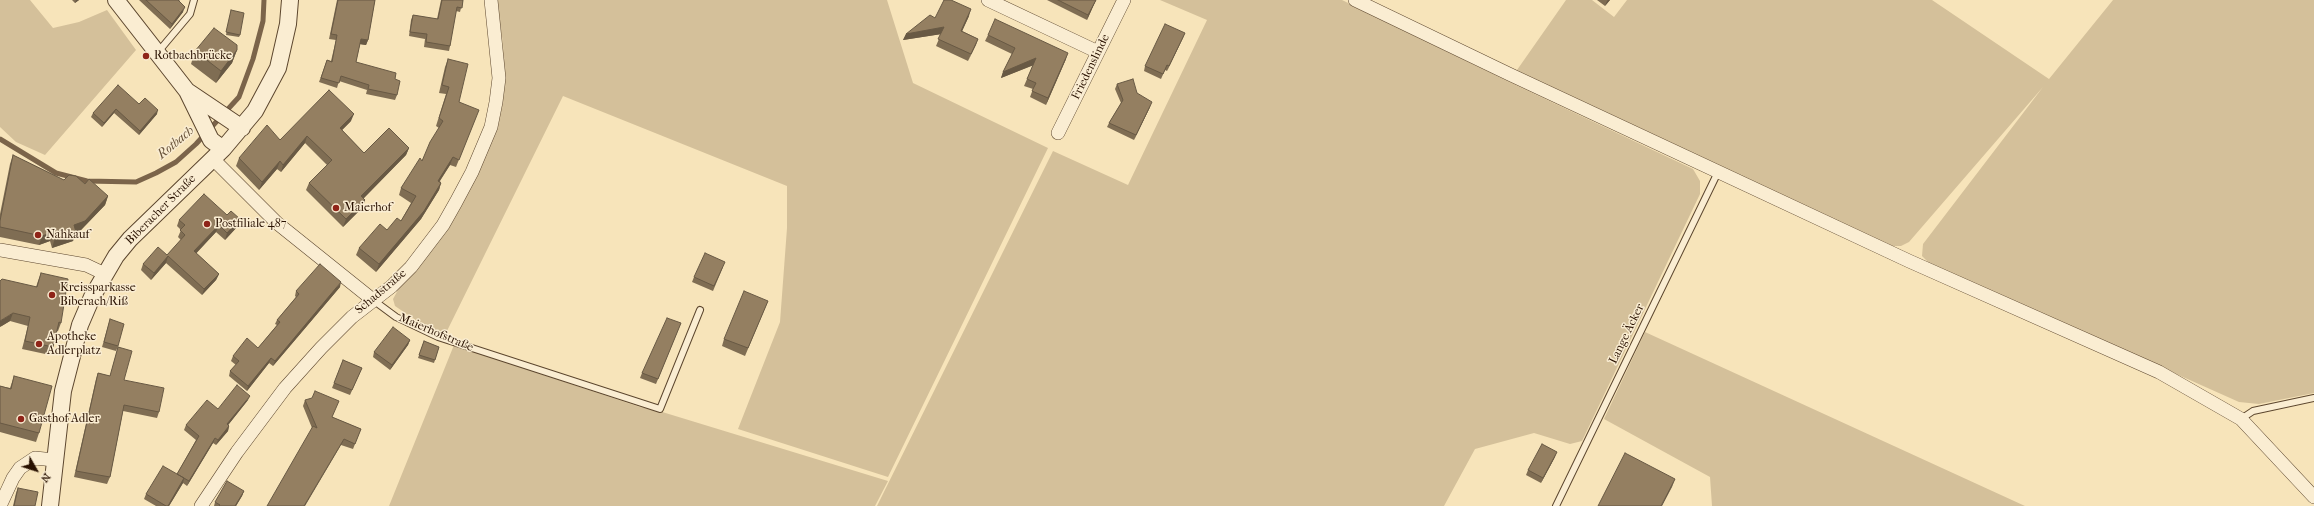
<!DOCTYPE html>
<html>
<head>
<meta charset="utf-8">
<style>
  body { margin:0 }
  #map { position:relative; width:2314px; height:506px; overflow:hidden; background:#f7e4ba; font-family:"IM FELL French Canon",serif }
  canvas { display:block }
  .north { position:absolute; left:16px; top:450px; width:40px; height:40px; -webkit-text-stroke:3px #faedd2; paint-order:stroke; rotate:129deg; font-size:11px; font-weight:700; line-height:16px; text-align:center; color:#291100 }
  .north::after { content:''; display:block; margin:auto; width:14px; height:18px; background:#291100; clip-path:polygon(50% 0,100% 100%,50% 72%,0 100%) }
</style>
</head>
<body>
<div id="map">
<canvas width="2314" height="506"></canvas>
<div class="north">N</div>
</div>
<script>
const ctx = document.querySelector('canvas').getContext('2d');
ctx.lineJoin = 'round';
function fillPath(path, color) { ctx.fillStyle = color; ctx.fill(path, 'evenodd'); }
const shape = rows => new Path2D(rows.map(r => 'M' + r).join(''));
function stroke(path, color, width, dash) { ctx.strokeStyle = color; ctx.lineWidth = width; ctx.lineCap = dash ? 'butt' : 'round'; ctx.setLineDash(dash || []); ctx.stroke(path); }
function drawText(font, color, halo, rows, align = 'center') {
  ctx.font = font + ' "IM FELL French Canon",serif'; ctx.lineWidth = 3; ctx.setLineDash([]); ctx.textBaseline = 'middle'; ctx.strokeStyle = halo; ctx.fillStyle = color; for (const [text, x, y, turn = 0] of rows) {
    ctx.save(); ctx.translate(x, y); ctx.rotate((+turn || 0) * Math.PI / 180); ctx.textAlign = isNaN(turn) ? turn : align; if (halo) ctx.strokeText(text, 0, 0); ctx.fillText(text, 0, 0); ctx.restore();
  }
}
const green = shape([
  [0,0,30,0,53,28,79,22,107,10,136,50,45,155,16,142,0,127],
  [496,0,887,0,913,83,1048,148,888,477,738,429,780,322,787,228,787,186,563,96,445,335,420,323,395,306,393,299,398,290,447,228,504,78,503,43],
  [1160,0,1342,0,1503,79,1693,169,1700,181,1700,194,1582,441,1570,444,1534,433,1475,449,1444,506,877,506,1053,151,1128,185,1207,20],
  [1566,0,1592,0,1614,17,1627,0,1932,0,2049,79,2113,0,2314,0,2314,393,2259,404,2239,402,1930,264,1922,256,1923,244,2043,87,1909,242,1901,246,1891,246,1517,70],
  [1645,332,2025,506,1712,506,1710,477,1604,419],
  [454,345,640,407,659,411,888,481,875,506,389,506]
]);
const stream = shape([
  [0,139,56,173,87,181,136,182,156,173,176,162,196,144,239,97,253,59,263,21,264,0]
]);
const service = shape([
  [158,52,190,14,194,0],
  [373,300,396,317,438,337,660,409,700,310],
  [2241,419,2253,411,2314,398],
  [1556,506,1718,172]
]);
const minor = shape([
  [988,0,1098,52],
  [1355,0,1509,74,1909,261,2159,372,2241,419,2314,497],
  [1058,133,1124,0],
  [213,159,277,223,373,300],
  [0,250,86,265,105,274],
  [0,506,13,478,20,468,35,458,54,460],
  [201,506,237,452,285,388,321,348,352,317,392,286,411,267,443,225,456,202,472,172,491,127,496,102,499,78,491,0]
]);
const tertiary = shape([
  [116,0,187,91,211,140,223,149],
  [187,91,242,128],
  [50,506,63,391,80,325,92,297,116,256,130,239,223,149,255,111,278,68,288,24,290,0]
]);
const wall = shape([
  [72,0,79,0,75,3],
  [139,0,180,0,179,1,183,12,170,29],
  [337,0,375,0,368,40,366,45,360,44,356,62,395,79,397,95,395,100,366,94,367,90,339,81,337,88,319,82,327,60,331,61,336,40,329,39],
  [441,0,463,0,460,12,456,11,450,46,449,51,424,47,425,39,409,36,411,20,413,15,437,19],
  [1047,0,1096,0,1087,20],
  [1597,0,1610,0,1605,6],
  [231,10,240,35,239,37,226,35],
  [969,16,962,31,978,39,968,61,936,46,941,34,903,40,906,34,935,18],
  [1185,33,1167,71,1165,70,1161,79,1144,71,1145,66],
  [988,35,1066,59,1046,105,1030,97,1033,89,1024,86,1033,65,1001,78,1003,72,1012,54,985,41],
  [237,50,232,63,216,83,191,64,195,51],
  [448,59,459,102,476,117,456,167,450,165,440,181,441,183,439,190,421,219,376,272,356,255,359,248,401,221,411,203,399,195,401,188,422,161,439,128,436,126,446,94,439,93,445,67],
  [1117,84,1137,93,1150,107,1134,140,1107,127,1109,123,1121,103,1115,89],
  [139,104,157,114,139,135,114,113,102,127,91,117,93,113],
  [351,121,342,130,364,153,409,148,406,155,364,198,363,207,343,227,306,190,309,183,327,165,305,143,281,172,277,169,259,190,236,166,239,158,280,140],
  [13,155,64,180,85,184,108,196,105,205,81,230,76,232,73,241,52,248,50,241,39,245,0,237,0,214,10,164],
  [179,220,238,226,225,240,216,232,196,253,219,274,216,280,202,295,166,263,151,280,141,270,143,264,167,255,181,240,178,237,181,230,177,226],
  [723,267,713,291,692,282,694,277],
  [41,273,61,323,58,331,57,331,53,347,50,355,22,349,28,326,10,321,0,327,36,287,38,281],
  [340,287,273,366,269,363,247,391,229,376,230,371,236,365,231,361,233,356,258,348,277,325,275,324,277,320,296,297,295,296,296,291],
  [768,301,745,356,722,346,724,339],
  [110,319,118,346,116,351,102,347],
  [681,323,656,384,640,378,642,373],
  [410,340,408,345,390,370,373,357,374,352],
  [424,341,439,347,434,363,418,358],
  [118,347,124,380,159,412,157,418,123,411,110,477,107,484,74,477,96,379,98,373,110,376],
  [343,360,362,368,350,395,332,388],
  [14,376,39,433,36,442,0,432,0,386,10,388],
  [248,400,228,425,229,426,228,431,216,445,213,443,187,486,183,483,169,506,156,506,144,499,146,494,177,474,196,440,184,430,186,425,218,409],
  [305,400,332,417,361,429,353,449,341,445,312,428,303,406],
  [1555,457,1541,483,1526,475,1528,470],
  [18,488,35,506,13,506,16,493],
  [244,491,242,496,236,506,214,506,215,502]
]);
const shadedWall = shape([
  [76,0,79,0,75,3],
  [1096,0,1087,20,1088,15],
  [1608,0,1610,0,1605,6,1607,1],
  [185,7,183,12,170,29,172,24],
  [971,9,969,16,959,38,961,31],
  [944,27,942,34,903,40,906,34],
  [1185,33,1183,38,1167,71,1169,66],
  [361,39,368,40,366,45,359,44],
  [978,39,976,45,968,61,971,54],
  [237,50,232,63,216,83,221,71],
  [1068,53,1066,59,1046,105,1048,98],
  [1036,58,1034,65,1001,78,1003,72],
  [1152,102,1150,107,1134,140,1136,135],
  [116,109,114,113,102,127,104,123],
  [158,110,157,114,139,135,140,131],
  [354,114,351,121,337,135,340,128],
  [307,136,305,143,281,172,283,165],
  [409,148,406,155,359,203,361,196],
  [453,157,450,165,435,188,438,181],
  [280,161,277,169,259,190,262,182],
  [441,183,439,190,421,219,376,272,379,264],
  [108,196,105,205,81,230,76,232,73,241,52,248,55,238,74,225],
  [365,200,363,207,343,227,346,219],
  [240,219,238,226,225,240,227,233],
  [219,225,216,232,192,258,194,251],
  [53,232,50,241,39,245,42,236],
  [168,256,166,263,151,280,154,273],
  [219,274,216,280,202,295,204,289],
  [341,282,340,287,273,366,275,361],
  [13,313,10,321,0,327,0,321],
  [410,340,408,345,390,370,392,365],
  [271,358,269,363,247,391,248,386],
  [250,396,248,400,225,429,227,424],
  [229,426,228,431,216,445,218,440],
  [215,438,213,443,187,486,189,481],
  [344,439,341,445,305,506,304,506],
  [1557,452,1555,457,1541,483,1543,478],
  [184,478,183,483,169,506,168,506],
  [1675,479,1672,487,1662,506,1661,506],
  [244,491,242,496,236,506,235,506]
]);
const building = shape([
  [146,0,178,0,185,7,172,24,146,0],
  [338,0,375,0,368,40,361,39,356,62,396,73,395,79,400,81,397,95,368,89,369,85,341,76,339,83,321,78,327,60,332,62,337,35,331,34,338,0],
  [442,0,463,0,462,8,457,7,450,46,426,42,427,34,410,32,413,15,438,19,442,0],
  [944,0,951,0,971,9,961,31,978,39,971,54,938,39,944,27,906,34,930,15,935,18,944,0],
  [1058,0,1096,0,1088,15,1058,0],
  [231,10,244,13,240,35,226,32,231,10],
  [995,19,1068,53,1048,98,1032,91,1036,83,1027,79,1036,58,1003,72,1015,48,988,35,995,19],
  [1165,24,1185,33,1169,66,1167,65,1163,74,1145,66,1165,24],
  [214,28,237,45,237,50,221,71,195,51,214,28],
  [448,59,468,64,459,102,479,110,459,160,453,157,438,181,441,183,424,211,379,264,359,248,380,224,387,230,397,218,401,221,416,196,401,188,420,158,422,161,430,142,443,121,439,118,449,87,442,85,448,59],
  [1133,79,1137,93,1152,102,1136,135,1109,123,1123,100,1117,84,1133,79],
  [118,85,139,104,145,98,158,110,140,131,116,109,104,123,93,113,118,85],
  [329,90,354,114,340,128,364,153,389,128,409,148,361,196,365,200,346,219,309,183,332,160,307,136,283,165,280,161,262,182,239,158,267,125,280,140,329,90],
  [13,155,64,180,69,175,76,176,85,184,89,179,108,196,85,221,74,225,76,232,55,238,53,232,42,236,0,227,0,221,13,155],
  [204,194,227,215,231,211,240,219,227,233,219,225,194,251,219,274,204,289,168,256,154,273,143,264,158,247,167,255,185,235,180,230,185,225,179,220,204,194],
  [705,253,725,262,714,286,694,277,705,253],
  [320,264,341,282,275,361,271,358,248,386,230,371,239,361,233,356,247,338,258,348,280,322,277,320,299,294,296,291,320,264],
  [41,273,68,279,61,323,59,322,53,347,25,341,30,317,13,313,0,321,0,281,2,279,37,287,41,273],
  [744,291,768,301,748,348,724,339,744,291],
  [667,318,681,323,658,379,642,373,667,318],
  [110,319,124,324,118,346,104,342,110,319],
  [393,327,410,340,392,365,374,352,393,327],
  [424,341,439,347,435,360,419,355,424,341],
  [118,347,132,351,124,380,164,388,159,412,124,405,110,477,76,471,98,373,110,376,118,347],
  [343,360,362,368,352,390,334,383,343,360],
  [14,376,52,386,39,433,0,423,0,386,11,389,14,376],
  [237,385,250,396,227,424,229,426,218,440,215,438,189,481,177,474,199,436,186,425,207,400,218,409,237,385],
  [315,391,339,401,332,417,361,429,355,444,344,439,304,506,267,506,313,426,317,428,305,400,312,398,315,391],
  [1542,444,1557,452,1543,478,1528,470,1542,444],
  [1625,453,1675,479,1661,506,1598,506,1625,453],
  [163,466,184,478,168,506,166,506,146,494,163,466],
  [227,481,244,491,235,506,219,506,220,505,215,502,227,481],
  [18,488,38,492,35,506,14,506,18,488]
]);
const markers = [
  [146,56,4,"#8f2418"],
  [336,208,4,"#8f2418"],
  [207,224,4,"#8f2418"],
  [38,235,4,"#8f2418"],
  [52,295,4,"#8f2418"],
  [39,344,4,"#8f2418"],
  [21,419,4,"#8f2418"]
];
const poiNames = [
  ["Rotbachbrücke",154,56],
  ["Maierhof",344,208],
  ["Postfiliale 487",215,224],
  ["Nahkauf",46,235],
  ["Kreissparkasse",60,288],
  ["Biberach/Riß",60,302],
  ["Apotheke",47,337],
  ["Adlerplatz",47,351],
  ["Gasthof Adler",29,419]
];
const streetNames = [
  ["Friedenslinde",1091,67,-64],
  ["Biberacher Straße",161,210,-45],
  ["Schadstraße",381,292,-40],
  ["Maierhofstraße",436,333,23],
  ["Lange Äcker",1627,334,-64]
];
const waterNames = [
  ["Rotbach",176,143,-40]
];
fillPath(green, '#d4c09a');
stroke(stream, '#7b644a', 5);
stroke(service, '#5c462e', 8);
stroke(minor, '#5c462e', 14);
stroke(tertiary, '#5c462e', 18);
stroke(service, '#faedd2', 6);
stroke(minor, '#faedd2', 13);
stroke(tertiary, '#faedd2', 16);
fillPath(wall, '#7f6d53');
fillPath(shadedWall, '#685944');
fillPath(building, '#947f61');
stroke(building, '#685944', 1);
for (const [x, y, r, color] of markers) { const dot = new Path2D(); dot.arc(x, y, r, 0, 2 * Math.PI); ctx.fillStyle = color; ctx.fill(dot); stroke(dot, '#faedd2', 1.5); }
drawText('12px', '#291100', '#faedd2', poiNames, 'left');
drawText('12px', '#291100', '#faedd2', streetNames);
drawText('italic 13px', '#665037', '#faedd2', waterNames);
</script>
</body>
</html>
